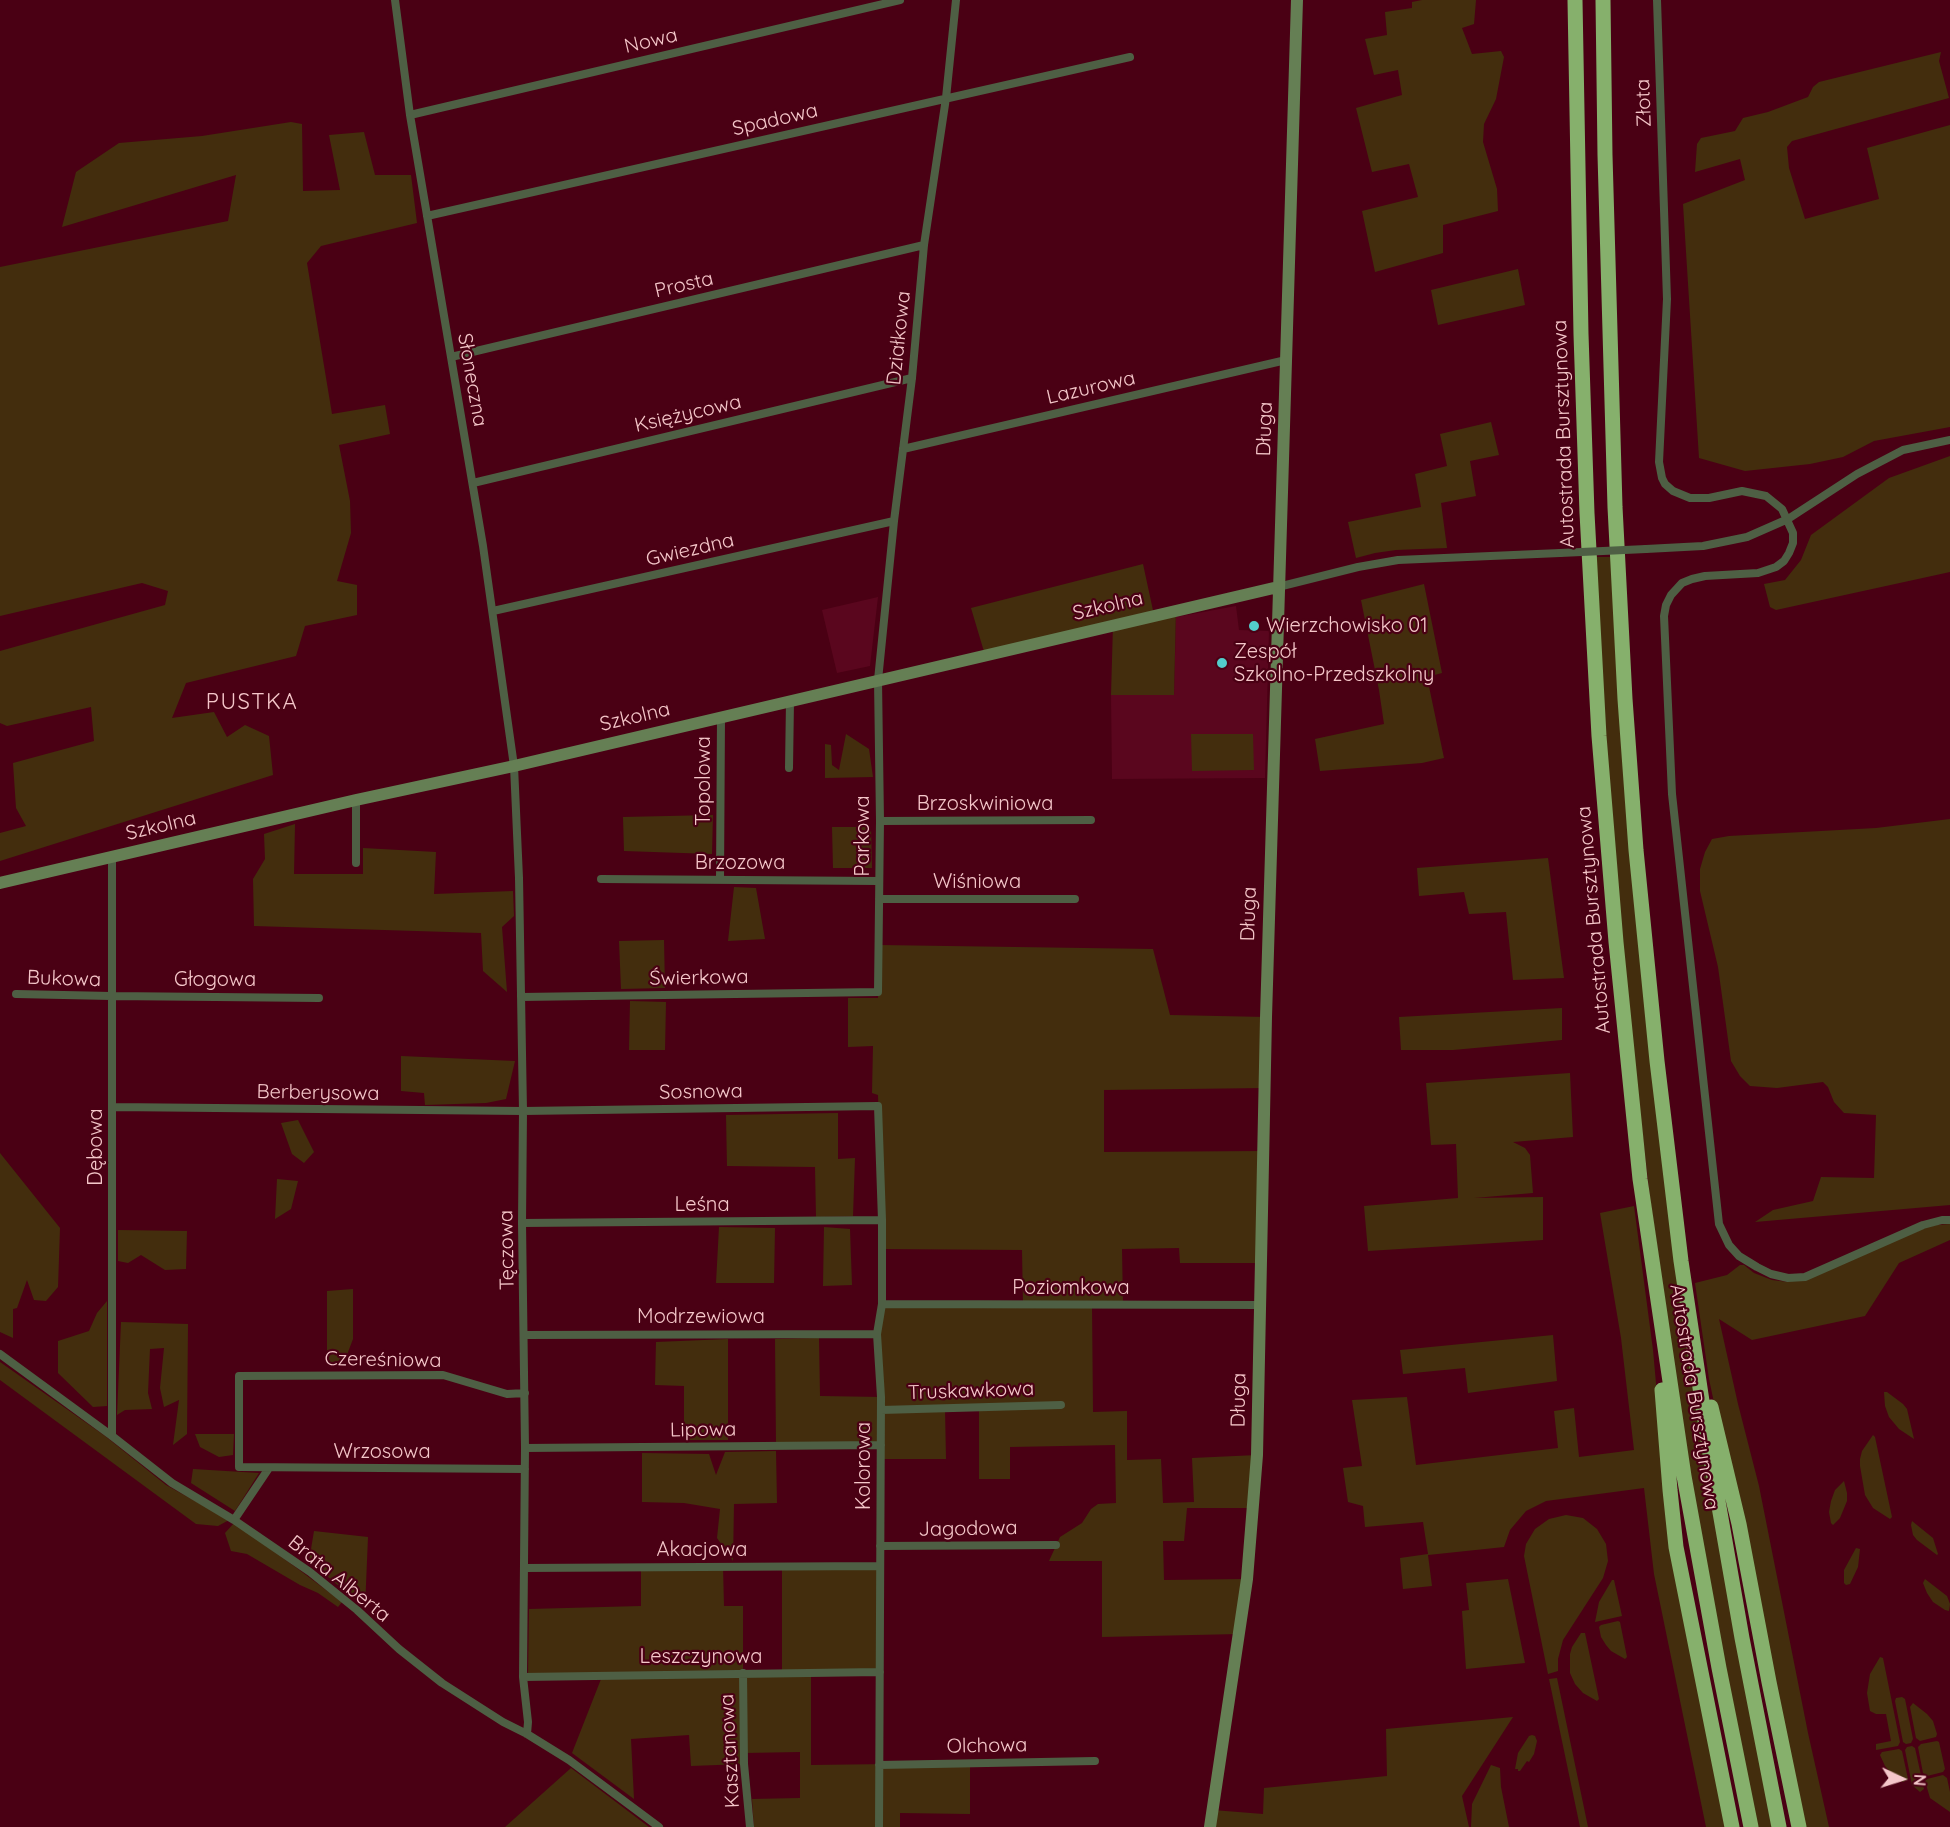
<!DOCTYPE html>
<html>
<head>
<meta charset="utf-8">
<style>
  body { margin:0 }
  #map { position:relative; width:1950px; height:1827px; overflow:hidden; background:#4a0014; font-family:Quicksand,sans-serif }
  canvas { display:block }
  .north { position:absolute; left:1872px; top:1749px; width:60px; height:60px; -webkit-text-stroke:4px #4a0014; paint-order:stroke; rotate:94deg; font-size:16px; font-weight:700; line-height:24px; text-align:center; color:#f5c7ca }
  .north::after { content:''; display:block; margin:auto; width:21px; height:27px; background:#f5c7ca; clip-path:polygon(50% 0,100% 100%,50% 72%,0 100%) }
</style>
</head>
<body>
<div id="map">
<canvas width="1950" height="1827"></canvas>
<div class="north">N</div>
</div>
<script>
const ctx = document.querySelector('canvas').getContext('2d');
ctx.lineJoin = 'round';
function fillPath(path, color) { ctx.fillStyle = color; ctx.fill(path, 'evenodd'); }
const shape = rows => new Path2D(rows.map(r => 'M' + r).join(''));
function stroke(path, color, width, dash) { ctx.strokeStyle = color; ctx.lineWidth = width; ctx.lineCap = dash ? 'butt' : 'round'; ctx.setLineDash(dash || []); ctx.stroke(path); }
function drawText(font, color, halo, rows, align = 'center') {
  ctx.font = font + ' Quicksand,sans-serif'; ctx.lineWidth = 4.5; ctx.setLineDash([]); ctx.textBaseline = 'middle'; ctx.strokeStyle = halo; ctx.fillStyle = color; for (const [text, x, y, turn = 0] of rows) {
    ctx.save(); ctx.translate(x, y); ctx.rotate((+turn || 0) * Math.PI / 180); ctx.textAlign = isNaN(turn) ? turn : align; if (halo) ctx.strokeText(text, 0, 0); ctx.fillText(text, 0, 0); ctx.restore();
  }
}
const built = shape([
  [878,597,870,666,837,673,822,610],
  [1236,606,1239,630,1269,631,1265,778,1112,779,1111,695,1174,694,1176,617]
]);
const green = shape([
  [1422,0,1476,0,1474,24,1462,28,1472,54,1501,51,1504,57,1496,99,1484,124,1483,142,1497,189,1498,211,1443,225,1443,253,1375,272,1362,211,1418,197,1409,164,1372,172,1356,108,1402,95,1398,70,1374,75,1365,39,1387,35,1385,12,1412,8,1412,2],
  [1941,52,1939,61,1949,98,1792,141,1787,147,1789,168,1805,219,1879,199,1867,148,1950,125,1950,427,1874,441,1843,457,1810,464,1745,471,1699,458,1683,204,1745,180,1740,159,1695,172,1697,144,1701,138,1735,131,1743,118,1768,112,1808,97,1813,87,1819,82],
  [291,122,302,124,303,191,340,190,329,135,364,132,375,175,411,175,417,223,321,246,307,263,332,414,385,405,390,434,339,445,350,501,351,533,337,581,357,585,357,615,305,626,296,656,186,683,172,718,214,712,227,737,245,725,269,736,273,775,0,861,0,833,26,826,16,808,13,763,94,741,91,707,7,726,0,723,0,651,165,605,168,591,142,583,0,616,0,267,228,221,236,175,62,227,76,172,119,143,202,136],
  [1518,269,1525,305,1438,325,1431,290],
  [1491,422,1499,455,1470,461,1476,496,1441,503,1447,548,1396,550,1375,553,1356,558,1348,522,1421,507,1415,474,1447,466,1440,434],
  [1950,456,1950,572,1776,610,1770,607,1764,584,1785,580,1801,560,1811,535,1889,478],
  [1595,557,1612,557,1639,950,1774,1827,1757,1827,1744,1767,1689,1466,1651,1205,1630,1027,1609,785],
  [1143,564,1154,615,1176,610,1174,695,1111,695,1113,625,985,655,971,608],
  [1424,584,1442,673,1427,677,1444,758,1422,763,1320,771,1315,739,1384,724,1379,690,1361,600],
  [846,734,869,749,873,777,825,778,825,744,831,745,832,765,839,770],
  [1191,734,1253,734,1254,770,1192,771],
  [713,815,712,854,624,851,623,817],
  [1950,819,1950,1205,1755,1222,1773,1210,1813,1201,1821,1177,1874,1178,1876,1115,1844,1113,1834,1102,1828,1087,1823,1082,1777,1088,1750,1086,1740,1076,1731,1061,1718,967,1700,891,1700,869,1705,852,1712,839,1729,836,1876,828],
  [295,824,294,874,363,874,363,848,436,852,434,894,513,891,514,916,502,927,507,992,483,971,481,933,254,926,253,879,265,859,264,834],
  [832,827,871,827,872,868,833,868],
  [1548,858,1564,978,1513,980,1506,912,1469,914,1464,892,1419,896,1417,868],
  [734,887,756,888,765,939,728,941],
  [664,940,665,988,621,989,619,941],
  [879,945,1153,949,1170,1015,1266,1017,1264,1088,1104,1090,1104,1152,1264,1151,1263,1263,1180,1263,1179,1248,1122,1249,1123,1305,1092,1305,1093,1412,1127,1411,1127,1460,1161,1459,1163,1503,1194,1502,1192,1458,1257,1455,1254,1508,1187,1508,1184,1541,1163,1541,1164,1580,1247,1579,1239,1634,1102,1637,1102,1561,1049,1561,1060,1537,1082,1523,1091,1509,1098,1504,1116,1503,1115,1445,1010,1447,1010,1479,979,1479,979,1408,945,1409,946,1459,881,1459,881,1445,776,1445,775,1339,819,1338,820,1396,881,1397,877,1334,882,1304,1023,1304,1022,1250,882,1249,878,1095,872,1093,873,1046,848,1047,848,998,878,998],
  [630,1001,666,1002,665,1050,629,1050],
  [1562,1008,1562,1040,1453,1050,1401,1050,1399,1017],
  [401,1056,515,1061,506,1099,486,1103,425,1105,424,1093,401,1091],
  [1570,1073,1573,1137,1513,1142,1525,1148,1530,1155,1533,1193,1474,1198,1543,1197,1543,1240,1368,1251,1364,1206,1458,1198,1456,1144,1431,1145,1426,1083],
  [838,1113,838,1159,855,1158,853,1216,816,1217,815,1167,727,1166,726,1115],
  [298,1120,314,1152,304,1163,292,1154,281,1123],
  [0,1153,60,1228,58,1287,46,1301,34,1300,27,1280,17,1308,13,1309,13,1338,0,1332],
  [277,1179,298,1181,291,1209,275,1219],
  [1634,1206,1653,1350,1662,1450,1726,1827,1706,1827,1654,1574,1644,1488,1546,1501,1526,1511,1510,1530,1504,1547,1428,1555,1432,1586,1403,1589,1400,1558,1428,1554,1423,1522,1365,1527,1363,1506,1348,1502,1343,1468,1362,1466,1352,1400,1407,1397,1416,1465,1558,1448,1554,1411,1574,1408,1579,1457,1634,1450,1621,1338,1600,1213],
  [1950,1224,1950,1240,1899,1263,1865,1316,1752,1340,1719,1319,1738,1404,1759,1486,1808,1733,1829,1827,1804,1827,1709,1379,1695,1283,1727,1275,1740,1265,1744,1265,1754,1273,1772,1280,1788,1282,1923,1228,1937,1225],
  [719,1227,775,1228,774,1283,716,1283],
  [824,1227,850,1229,852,1285,823,1286],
  [118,1230,187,1231,186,1269,165,1270,141,1255,128,1263,118,1261],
  [353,1289,353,1339,345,1360,327,1363,327,1291],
  [107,1301,107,1406,93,1407,58,1373,58,1341,89,1331,97,1313],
  [121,1322,188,1324,187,1434,173,1445,179,1400,164,1407,160,1388,164,1348,150,1349,148,1393,152,1409,125,1410,117,1415],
  [1553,1335,1557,1381,1468,1393,1465,1368,1403,1374,1400,1350],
  [728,1339,728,1440,684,1440,684,1386,655,1385,656,1342],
  [0,1362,105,1436,166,1485,229,1520,218,1526,196,1524,0,1380],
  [1884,1392,1887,1392,1903,1404,1907,1409,1914,1439,1899,1429,1889,1417,1885,1406],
  [195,1434,234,1434,233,1455,219,1457,200,1447],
  [1873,1435,1875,1437,1892,1517,1890,1519,1873,1508,1865,1495,1860,1466,1860,1459,1862,1451],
  [776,1451,777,1503,734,1504,733,1561,717,1538,720,1509,684,1503,642,1502,642,1453,709,1454,716,1475,725,1452],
  [193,1469,259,1473,235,1511,191,1483],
  [1844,1481,1847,1493,1847,1501,1840,1518,1833,1525,1831,1523,1829,1512,1831,1501,1835,1490],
  [1566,1515,1583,1518,1597,1529,1606,1544,1608,1561,1603,1578,1563,1640,1558,1659,1558,1671,1548,1674,1524,1556,1526,1544,1535,1529,1549,1519],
  [1912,1521,1933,1538,1938,1554,1937,1555,1917,1540,1913,1535,1911,1525],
  [234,1523,298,1569,342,1602,338,1607,318,1593,300,1585,247,1554,231,1551,225,1533],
  [314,1531,368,1537,365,1608,309,1561],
  [1856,1548,1860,1549,1858,1567,1850,1584,1846,1585,1844,1583,1844,1570],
  [723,1566,724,1606,743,1606,743,1673,782,1672,782,1567,880,1566,880,1672,811,1673,811,1765,970,1763,970,1814,900,1813,900,1827,754,1827,752,1799,800,1798,800,1752,744,1753,744,1764,691,1766,689,1735,631,1739,634,1799,572,1753,603,1674,528,1676,529,1609,641,1606,641,1567],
  [1508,1579,1525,1663,1466,1669,1462,1611,1469,1610,1466,1583],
  [1925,1579,1947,1596,1950,1604,1949,1611,1945,1610,1933,1602,1927,1593,1923,1583],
  [1612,1580,1614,1580,1622,1616,1595,1622,1599,1602],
  [1618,1621,1620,1622,1627,1657,1625,1659,1611,1651,1606,1645,1601,1637,1599,1627,1601,1625],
  [1581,1633,1585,1633,1599,1699,1597,1701,1583,1693,1575,1684,1570,1673,1570,1654,1572,1647],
  [1880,1657,1883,1658,1900,1742,1898,1746,1876,1750,1876,1744,1891,1741,1886,1714,1876,1714,1870,1711,1867,1693,1870,1674],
  [1557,1678,1588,1827,1580,1827,1549,1679],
  [1902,1697,1905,1699,1913,1739,1911,1743,1906,1744,1903,1742,1895,1701,1896,1698],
  [1913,1703,1927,1714,1933,1721,1937,1734,1936,1737,1920,1741,1916,1738,1910,1707],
  [1513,1717,1462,1796,1469,1827,1210,1827,1213,1810,1263,1814,1264,1788,1387,1776,1386,1729],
  [1532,1735,1535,1736,1537,1741,1534,1754,1529,1762,1527,1761,1520,1771,1518,1771,1518,1769,1515,1769,1518,1753,1529,1736],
  [1937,1741,1939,1742,1945,1769,1943,1772,1927,1776,1923,1773,1918,1747,1921,1744],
  [1912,1746,1915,1748,1924,1789,1920,1792,1912,1785,1905,1750,1907,1747],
  [1899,1749,1902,1751,1908,1779,1903,1782,1893,1775,1885,1766,1880,1755,1882,1752],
  [1491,1765,1500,1768,1501,1787,1509,1827,1471,1827,1472,1804],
  [571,1768,649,1827,505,1827],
  [1943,1775,1947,1778,1950,1792,1950,1812,1930,1798,1925,1781,1927,1779]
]);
const street = shape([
  [395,0,410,115,483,546,514,766,519,878,523,1111,522,1223,525,1448,523,1677,528,1722,527,1734],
  [1657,0,1667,299,1659,462,1662,478,1665,484,1673,491,1690,498,1709,498,1742,491,1766,496,1782,509,1793,533,1793,543,1789,553,1784,561,1776,567,1758,573,1705,576,1692,579,1682,583,1671,595,1666,605,1664,616,1672,794,1719,1224,1729,1245,1739,1256,1757,1267,1771,1274,1788,1278,1805,1277,1923,1225,1942,1220,1950,1220],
  [410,115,900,0],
  [427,216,1130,57],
  [451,357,924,245],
  [903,449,1286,360],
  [473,483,912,378],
  [1646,549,1703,546,1747,537,1788,519,1857,474,1903,450,1950,440],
  [1278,587,1358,567,1398,560,1560,553],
  [493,611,894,521],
  [789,768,790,701],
  [880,821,1091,820],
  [356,863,356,800],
  [601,879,879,881],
  [720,880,721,718],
  [879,899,1075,899],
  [16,994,111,996,319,998],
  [521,997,878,992,880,821,878,680,894,521,912,378,924,245,946,98,956,0],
  [113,1107,523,1111,878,1106,882,1220,882,1304,877,1334,881,1397,879,1827],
  [522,1223,882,1220],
  [882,1304,1261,1305],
  [524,1335,877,1334],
  [0,1354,112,1436,172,1483,234,1520,310,1572,357,1610,399,1649,442,1683,503,1722,527,1734,569,1760,659,1827],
  [525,1393,507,1394,443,1375,239,1376,239,1467,525,1469],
  [881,1410,1061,1405],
  [112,1436,112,858],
  [525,1448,881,1445],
  [234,1520,269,1468],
  [880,1546,1056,1545],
  [524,1568,880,1566],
  [743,1673,744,1764,750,1827],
  [523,1677,880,1672],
  [879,1765,1095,1761]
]);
const secondary = shape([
  [0,883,356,800,514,766,1278,587],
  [1210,1827,1247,1579,1257,1455,1266,1017,1297,0]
]);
const highway = shape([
  [1575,0,1581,334,1587,513,1599,736,1616,942,1640,1179,1684,1476,1719,1668,1751,1827],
  [1603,0,1605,155,1615,507,1625,699,1636,850,1657,1061,1681,1261,1711,1461,1742,1638,1779,1827],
  [1662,1390,1670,1490,1676,1547,1732,1827],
  [1711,1407,1739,1524,1769,1682,1799,1827]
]);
const streetBridge = shape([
  [1560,553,1646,549]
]);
const markers = [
  [1254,626,6,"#53cdcb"],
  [1222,663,6,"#53cdcb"]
];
const streetNames = [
  ["Nowa",651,41,-13],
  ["Złota",1644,103,-92],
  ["Spadowa",775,120,-13],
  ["Prosta",684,285,-13],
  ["Działkowa",899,338,-84],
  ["Słoneczna",472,380,80],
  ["Lazurowa",1091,388,-13],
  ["Księżycowa",688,414,-13],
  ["Długa",1265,429,-88],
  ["Autostrada Bursztynowa",1564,434,-92],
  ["Gwiezdna",690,550,-13],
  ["Szkolna",1108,606,-13],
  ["Szkolna",635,717,-13],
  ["Topolowa",704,781,-90],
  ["Brzoskwiniowa",985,804],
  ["Szkolna",161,826,-13],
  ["Parkowa",863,836,-90],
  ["Brzozowa",740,863],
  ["Wiśniowa",977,882],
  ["Długa",1249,914,-88],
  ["Autostrada Bursztynowa",1594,920,-95],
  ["Świerkowa",699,978,-1],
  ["Bukowa",64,979,2],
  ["Głogowa",215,980],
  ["Sosnowa",701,1092,-1],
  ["Berberysowa",318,1093,1],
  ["Dębowa",96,1147,-90],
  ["Leśna",702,1205],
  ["Tęczowa",507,1250,-91],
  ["Poziomkowa",1071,1288],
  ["Modrzewiowa",701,1317],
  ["Czereśniowa",383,1360,1],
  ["Truskawkowa",971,1391,-2],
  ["Autostrada Bursztynowa",1694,1397,81],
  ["Długa",1239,1400,-89],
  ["Lipowa",703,1430,-1],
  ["Wrzosowa",382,1452],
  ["Kolorowa",864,1466,-90],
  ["Jagodowa",968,1529,-1],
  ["Akacjowa",702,1550],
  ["Brata Alberta",339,1579,39],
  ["Leszczynowa",701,1657],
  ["Olchowa",987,1746,-1],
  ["Kasztanowa",730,1751,-93]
];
const poiNames = [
  ["Wierzchowisko 01",1266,626],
  ["Zespół",1234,652],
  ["Szkolno-Przedszkolny",1234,675]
];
const quarterNames = [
  ["PUSTKA",252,702]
];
fillPath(built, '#5a061e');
fillPath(green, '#432d0d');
stroke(street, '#4e5f44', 8);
stroke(secondary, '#657f54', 12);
stroke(highway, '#86b06c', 15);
stroke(streetBridge, '#4e5f44', 8);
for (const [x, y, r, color] of markers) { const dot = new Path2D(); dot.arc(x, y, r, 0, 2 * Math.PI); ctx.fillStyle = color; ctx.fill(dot); stroke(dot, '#4a0014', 2); }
drawText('20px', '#f5c7ca', '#4a0014', streetNames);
drawText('20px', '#f5c7ca', '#4a0014', poiNames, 'left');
ctx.letterSpacing = '1.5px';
drawText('22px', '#f5c7ca', '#4a0014', quarterNames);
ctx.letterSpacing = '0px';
</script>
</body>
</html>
